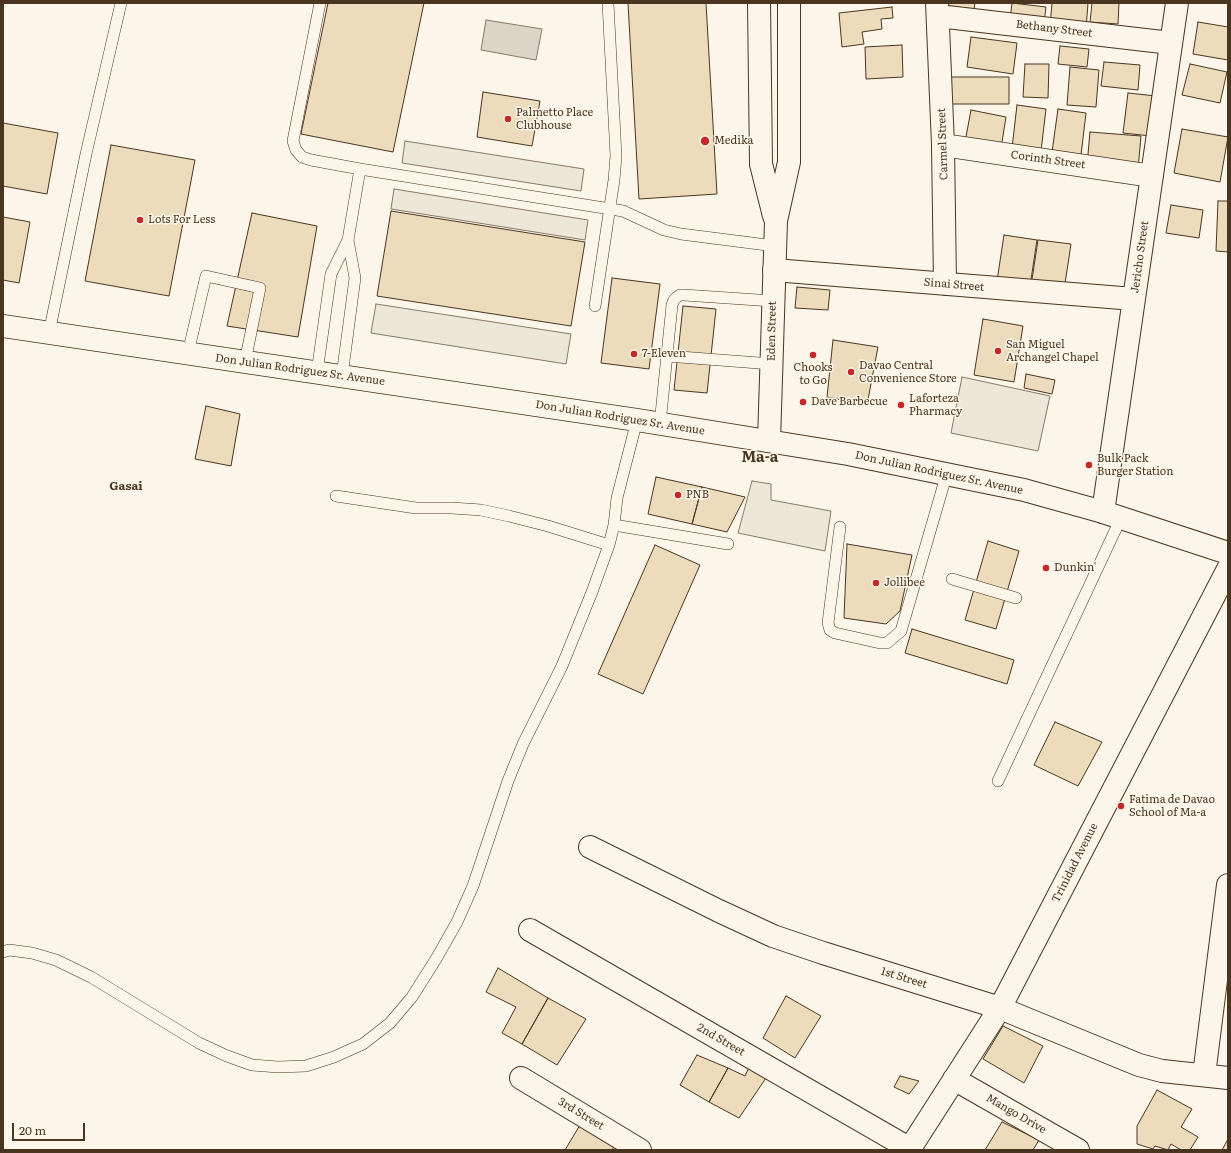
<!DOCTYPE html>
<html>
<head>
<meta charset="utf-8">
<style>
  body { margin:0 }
  #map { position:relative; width:1231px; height:1153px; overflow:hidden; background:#fbf6e9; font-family:Literata,serif }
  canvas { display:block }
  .frame { position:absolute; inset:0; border:4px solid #4a3520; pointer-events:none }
  .scale { position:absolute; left:12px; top:1123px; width:73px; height:18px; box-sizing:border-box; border:2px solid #4a3520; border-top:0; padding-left:5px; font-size:12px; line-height:14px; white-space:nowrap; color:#4a3520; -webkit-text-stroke:3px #fbf6e9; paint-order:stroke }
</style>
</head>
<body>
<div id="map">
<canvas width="1231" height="1153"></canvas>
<div class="frame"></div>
<div class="scale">20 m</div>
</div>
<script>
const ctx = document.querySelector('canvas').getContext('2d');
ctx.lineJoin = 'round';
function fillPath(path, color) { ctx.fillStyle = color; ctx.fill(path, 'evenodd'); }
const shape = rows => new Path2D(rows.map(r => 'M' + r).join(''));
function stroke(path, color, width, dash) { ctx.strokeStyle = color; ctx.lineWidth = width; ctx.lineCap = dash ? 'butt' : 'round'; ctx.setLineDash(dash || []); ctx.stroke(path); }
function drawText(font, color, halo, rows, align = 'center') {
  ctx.font = font + ' Literata,serif'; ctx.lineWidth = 3; ctx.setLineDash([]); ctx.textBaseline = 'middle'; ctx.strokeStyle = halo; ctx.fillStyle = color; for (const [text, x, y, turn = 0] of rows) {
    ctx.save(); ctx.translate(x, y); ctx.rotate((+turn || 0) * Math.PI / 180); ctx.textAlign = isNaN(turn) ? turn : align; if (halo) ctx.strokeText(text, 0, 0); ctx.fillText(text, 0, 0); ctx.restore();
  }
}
const green = shape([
  [962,377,1050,396,1038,451,951,433,962,377]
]);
const parking = shape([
  [405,141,584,169,581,191,402,163,405,141],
  [394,189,588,220,585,240,391,209,394,189],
  [376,304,571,334,566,364,371,333,376,304],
  [752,481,771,484,771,500,831,511,825,551,738,533,752,481]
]);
const water = shape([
  [486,20,542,29,536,60,481,50,486,20]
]);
const building = shape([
  [328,3,424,3,393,152,301,134,328,3],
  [628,3,706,3,717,194,639,199,628,3],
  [941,3,975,3,974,9,941,5,941,3],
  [1012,3,1046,7,1044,24,1010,20,1012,3],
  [1047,3,1088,3,1086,29,1050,26,1052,3,1047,3],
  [1092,3,1119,3,1118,24,1090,22,1092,3],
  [892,7,893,18,881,19,882,29,862,32,864,44,842,47,839,13,892,7],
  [1198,22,1228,27,1228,60,1193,54,1198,22],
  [971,37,1017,43,1013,74,967,67,971,37],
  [902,45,903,77,866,79,865,47,902,45],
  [1060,46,1089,49,1087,67,1058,64,1060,46],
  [1104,62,1140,65,1138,90,1101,86,1104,62],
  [1025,64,1049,64,1048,98,1023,97,1025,64],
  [1190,64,1227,72,1220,103,1182,95,1190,64],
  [1070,67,1099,70,1096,107,1067,105,1070,67],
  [951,77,1009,77,1009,104,951,104,951,77],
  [483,92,540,101,532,146,477,137,483,92],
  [1128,93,1156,96,1151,136,1123,133,1128,93],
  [1017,105,1046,109,1041,151,1012,148,1017,105],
  [1058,109,1086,113,1081,155,1052,152,1058,109],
  [971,110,1006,117,1001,148,965,142,971,110],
  [3,123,58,133,47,194,3,186,3,123],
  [1182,129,1228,137,1220,182,1174,173,1182,129],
  [1090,132,1141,136,1138,169,1087,165,1090,132],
  [111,145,195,160,169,296,85,281,111,145],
  [1218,201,1228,201,1228,252,1216,251,1218,201],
  [1171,205,1203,210,1199,238,1166,233,1171,205],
  [391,211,585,242,571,326,377,296,391,211],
  [252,213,317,226,298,337,227,326,252,213],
  [3,217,30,222,19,283,3,280,3,217],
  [1004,235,1037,240,1030,286,997,281,1004,235],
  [1038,240,1071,244,1064,290,1031,286,1038,240],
  [612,278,660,284,649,369,601,363,612,278],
  [797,287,830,290,828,310,795,308,797,287],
  [683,306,716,309,707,393,674,390,683,306],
  [983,319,1023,326,1014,382,974,375,983,319],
  [833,340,878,347,867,405,827,397,833,340],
  [1026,374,1055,380,1052,394,1024,388,1026,374],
  [206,406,240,414,231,466,195,459,206,406],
  [656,477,702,487,692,524,648,514,656,477],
  [702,487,745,497,727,532,692,524,702,487],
  [988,541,1019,551,996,629,965,620,988,541],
  [847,544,912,555,900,611,886,624,844,618,847,544],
  [655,545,700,565,643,694,598,674,655,545],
  [912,629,1014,660,1007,684,905,653,912,629],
  [1055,722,1102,742,1078,786,1034,765,1055,722],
  [498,968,548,998,522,1044,502,1033,516,1007,486,992,498,968],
  [786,996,821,1016,795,1058,763,1038,786,996],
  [548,998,586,1019,557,1065,522,1044,548,998],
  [1003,1026,1043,1046,1024,1083,983,1059,1003,1026],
  [697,1055,728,1068,709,1102,680,1085,697,1055],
  [752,1061,770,1072,739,1118,709,1102,728,1068,745,1076,752,1061],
  [900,1076,919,1081,909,1094,894,1087,900,1076],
  [1157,1090,1192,1109,1181,1127,1198,1137,1190,1150,1181,1150,1171,1144,1168,1150,1155,1146,1153,1149,1137,1144,1137,1126,1157,1090],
  [1002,1122,1039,1140,1033,1150,985,1150,1002,1122],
  [580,1125,617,1142,612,1150,565,1150,580,1125],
  [1228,1139,1228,1150,1222,1150,1228,1139]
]);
const service = shape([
  [320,3,293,141,296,150,302,157,311,160,360,169,623,211,664,230,681,234,775,246],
  [595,306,614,180,616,156,608,3],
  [49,333,86,154,121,3],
  [188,353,206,276,260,288,245,362],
  [667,356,772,364],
  [317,372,331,274,348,240,360,169],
  [342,376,355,278,348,240],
  [660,424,672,305,674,300,677,297,680,295,684,295,773,301],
  [336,496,416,508,452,508,481,510,509,516,548,526,609,545],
  [614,525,728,544],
  [840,527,828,623,830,630,835,633,880,643,887,643,901,631,947,473],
  [952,579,1016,598],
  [998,781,1121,518],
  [3,952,9,950,32,953,56,960,91,977,199,1043,227,1056,252,1065,278,1067,306,1066,334,1057,363,1044,390,1023,412,997,436,959,457,922,473,886,508,781,523,744,562,666,592,592,609,545,614,525,617,498,637,420]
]);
const minor = shape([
  [937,3,943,145,945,284],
  [938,16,1171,43],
  [943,145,1152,176],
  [774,270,1134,299],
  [1103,512,1177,3],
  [590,847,719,911,773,936,823,953,1000,1008,1139,1065,1162,1071,1228,1078],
  [530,930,912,1150],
  [1204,1075,1228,885],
  [521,1078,640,1150],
  [954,1079,1078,1150],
  [909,1150,1000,1008,1228,569]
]);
const secondary = shape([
  [759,3,761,164,774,216],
  [769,441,776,221,789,162,789,3]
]);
const primary = shape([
  [3,326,637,420,848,454,1024,490,1103,512,1228,553]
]);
const markers = [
  [508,119,4,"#c62828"],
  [705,141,5,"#c62828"],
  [140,220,4,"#c62828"],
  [998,351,4,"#c62828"],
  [634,354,4,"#c62828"],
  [813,355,4,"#c62828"],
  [851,372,4,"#c62828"],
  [803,402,4,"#c62828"],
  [901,405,4,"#c62828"],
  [1089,465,4,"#c62828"],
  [678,495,4,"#c62828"],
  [1046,568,4,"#c62828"],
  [876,583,4,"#c62828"],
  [1121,806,4,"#c62828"]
];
const streetNames = [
  ["Bethany Street",1054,29,7],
  ["Carmel Street",943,144,-92],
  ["Corinth Street",1048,160,8],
  ["Jericho Street",1140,257,-82],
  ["Sinai Street",954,285,5],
  ["Eden Street",772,331,-89],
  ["Don Julian Rodriguez Sr. Avenue",300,370,8],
  ["Don Julian Rodriguez Sr. Avenue",620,418,9],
  ["Don Julian Rodriguez Sr. Avenue",939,473,12],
  ["Trinidad Avenue",1075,863,-63],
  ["1st Street",904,978,17],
  ["2nd Street",721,1040,30],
  ["3rd Street",581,1114,31],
  ["Mango Drive",1016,1114,30]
];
const poiNames = [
  ["Palmetto Place",516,113],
  ["Clubhouse",516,126],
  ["Medika",714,141],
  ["Lots For Less",148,220],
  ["San Miguel",1006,345],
  ["Archangel Chapel",1006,358],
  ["7-Eleven",642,354],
  ["Davao Central",859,366],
  ["Convenience Store",859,379],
  ["Chooks",813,368,"center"],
  ["to Go",813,381,"center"],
  ["Laforteza",909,399],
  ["Pharmacy",909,412],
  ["Dave Barbecue",811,402],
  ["Bulk Pack",1097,459],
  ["Burger Station",1097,472],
  ["PNB",686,495],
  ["Dunkin'",1054,568],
  ["Jollibee",884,583],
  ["Fatima de Davao",1129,800],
  ["School of Ma-a",1129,813]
];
const neighbourhoodNames = [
  ["Gasai",126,486]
];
const districtNames = [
  ["Ma-a",760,458]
];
fillPath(green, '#ede6d9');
stroke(green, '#887966', 1);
fillPath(parking, '#ede7d9');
stroke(parking, '#887966', 1);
fillPath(water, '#dcd4c6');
stroke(water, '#887966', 1);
fillPath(building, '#ecdcbc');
stroke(building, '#4a3520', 1);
stroke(service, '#4a3520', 12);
stroke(minor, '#4a3520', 24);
stroke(secondary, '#4a3520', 24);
stroke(primary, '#4a3520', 24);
stroke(service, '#fbf6e9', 11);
stroke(minor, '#fbf6e9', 22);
stroke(secondary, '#fbf6e9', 22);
stroke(primary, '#fbf6e9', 22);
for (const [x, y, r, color] of markers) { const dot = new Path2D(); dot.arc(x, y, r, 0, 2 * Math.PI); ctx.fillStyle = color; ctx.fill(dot); stroke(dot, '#fbf6e9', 1.5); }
drawText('11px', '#4a3520', '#fbf6e9', streetNames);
drawText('11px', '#4a3520', '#fbf6e9', poiNames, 'left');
drawText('bold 12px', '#4a3520', '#fbf6e9', neighbourhoodNames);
drawText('bold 15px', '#4a3520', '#fbf6e9', districtNames);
</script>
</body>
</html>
